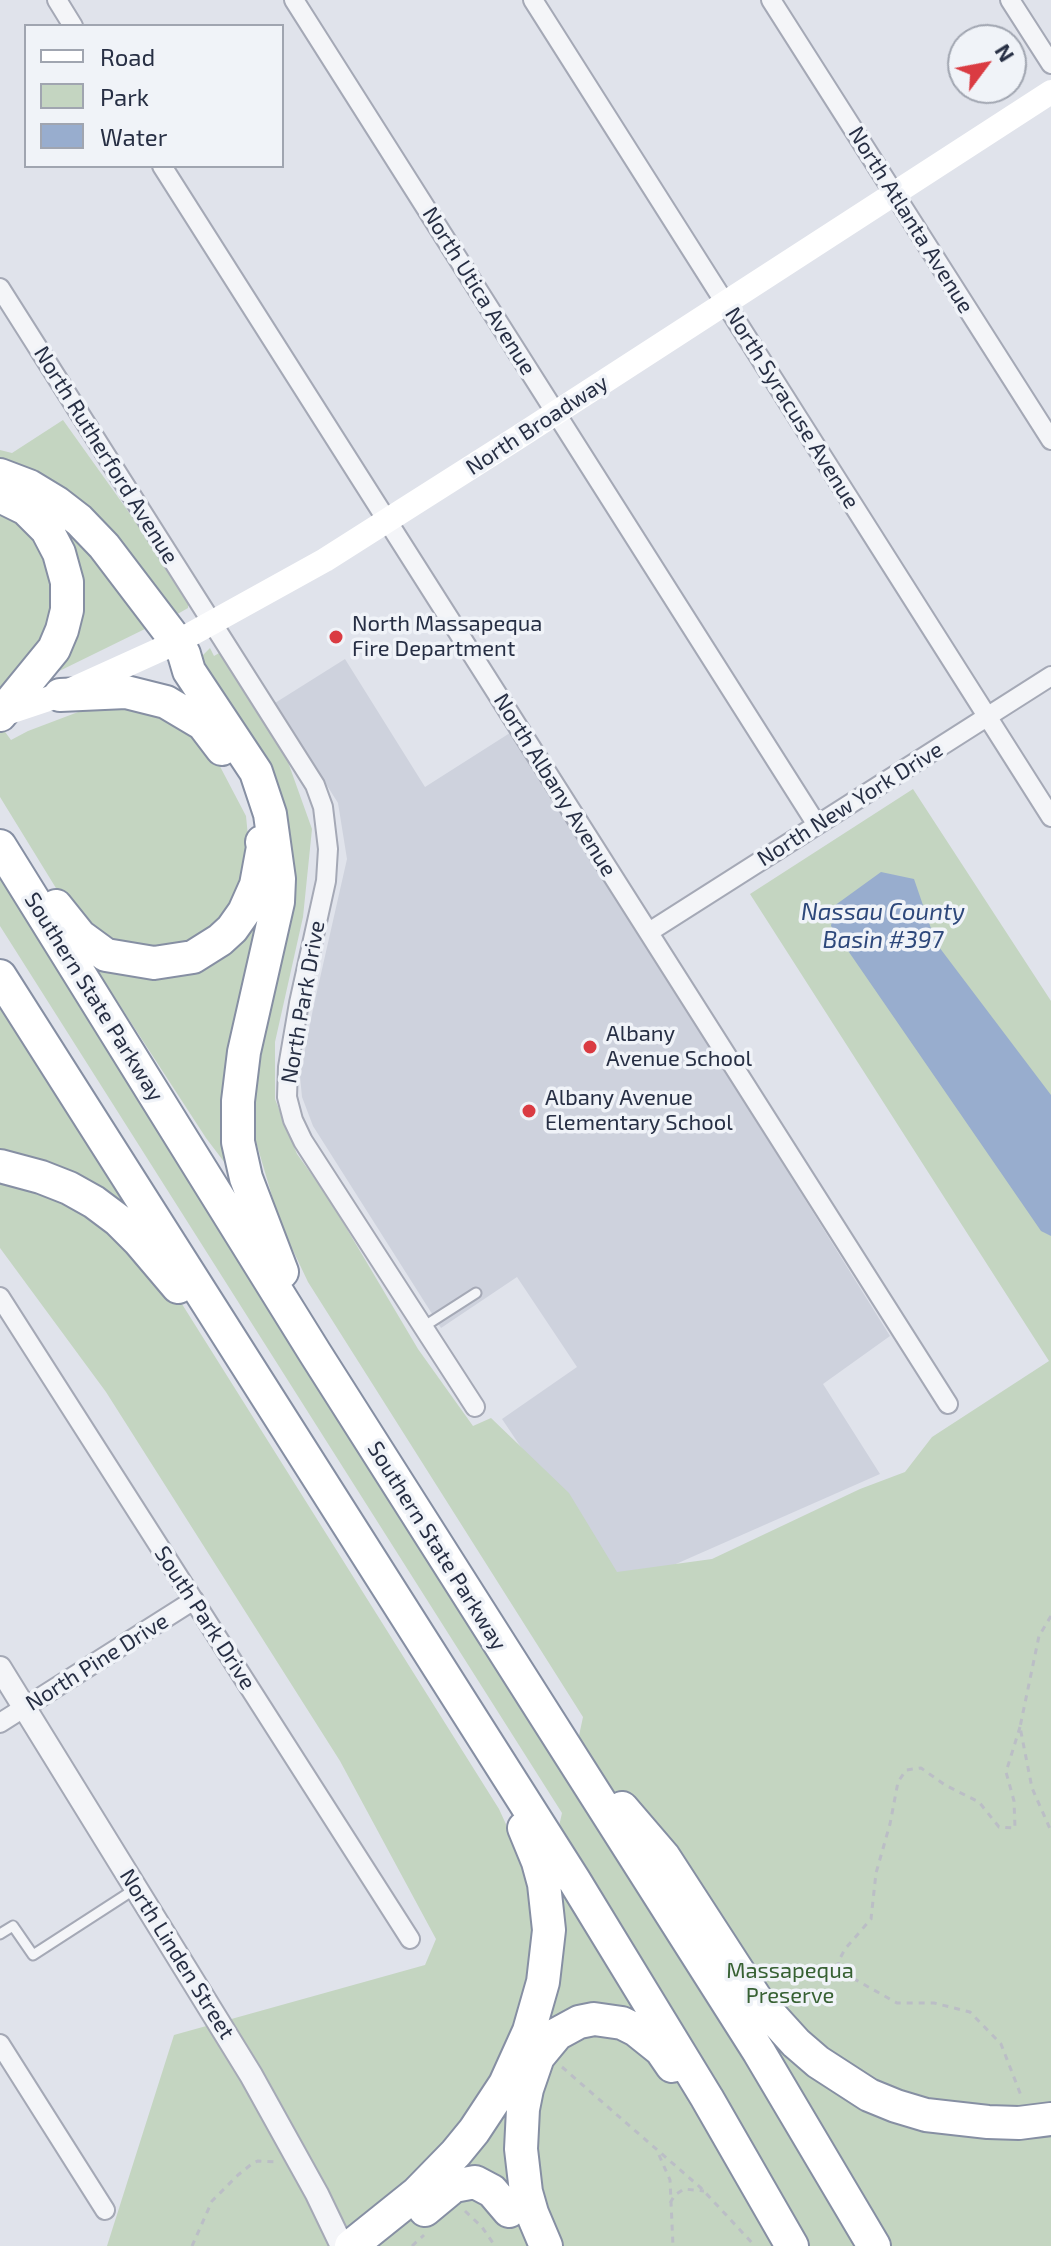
<!DOCTYPE html>
<html>
<head>
<meta charset="utf-8">
<style>
  body { margin:0 }
  #map { position:relative; width:1051px; height:2246px; overflow:hidden; background:#e0e3eb; font-family:"Exo 2",sans-serif }
  canvas { display:block }
  .legend { position:absolute; left:24px; top:24px; width:260px; height:144px; box-sizing:border-box; background:#f0f3f8; border:2px solid #a0a5b0; margin:0; padding:10px 14px; list-style:none; font-size:24px; color:#272f44 }
  .legend li { display:flex; align-items:center; gap:16px; height:40px }
  .legend b { width:40px; border:2px solid #a0a5b0 }
  .north { position:absolute; left:947px; top:24px; width:80px; height:80px; box-sizing:border-box; background:#f0f3f8; border:2px solid #a0a5b0; border-radius:50%; rotate:58deg; font-size:22px; font-weight:700; line-height:32px; text-align:center; color:#272f44 }
  .north::after { content:''; display:block; margin:auto; width:28px; height:36px; background:#da3b42; clip-path:polygon(50% 0,100% 100%,50% 72%,0 100%) }
</style>
</head>
<body>
<div id="map">
<canvas width="1051" height="2246"></canvas>
<ul class="legend">
<li><b style="height:10px;background:#fff"></b>Road</li>
<li><b style="height:22px;background:#c4d5c1"></b>Park</li>
<li><b style="height:22px;background:#98adce"></b>Water</li>
</ul>
<div class="north">N</div>
</div>
<script>
const ctx = document.querySelector('canvas').getContext('2d');
ctx.lineJoin = 'round';
function fillPath(path, color) { ctx.fillStyle = color; ctx.fill(path, 'evenodd'); }
const shape = rows => new Path2D(rows.map(r => 'M' + r).join(''));
function stroke(path, color, width, dash) { ctx.strokeStyle = color; ctx.lineWidth = width; ctx.lineCap = dash ? 'butt' : 'round'; ctx.setLineDash(dash || []); ctx.stroke(path); }
function drawText(font, color, halo, rows, align = 'center') {
  ctx.font = font + ' "Exo 2",sans-serif'; ctx.lineWidth = 7; ctx.setLineDash([]); ctx.textBaseline = 'middle'; ctx.strokeStyle = halo; ctx.fillStyle = color; for (const [text, x, y, turn = 0] of rows) {
    ctx.save(); ctx.translate(x, y); ctx.rotate((+turn || 0) * Math.PI / 180); ctx.textAlign = isNaN(turn) ? turn : align; if (halo) ctx.strokeText(text, 0, 0); ctx.fillText(text, 0, 0); ctx.restore();
  }
}
const built = shape([
  [345,659,425,787,513,731,890,1336,823,1384,880,1474,617,1590,502,1419,577,1367,517,1277,441,1328,313,1126,302,1097,300,1076,313,1009,347,859,338,803,275,703]
]);
const green = shape([
  [63,420,163,560,188,601,188,608,174,616,0,466,0,450,12,453],
  [19,488,82,530,149,627,43,679,77,620],
  [0,503,35,525,59,567,59,626,0,691],
  [210,648,214,656,221,652,288,762,312,829,303,917,275,1042,275,1099,297,1154,328,1197,418,1349,473,1426,491,1418,569,1493,617,1572,712,1559,860,1489,905,1472,932,1437,1049,1361,750,894,913,789,1051,1001,1051,2246,107,2246,174,2035,425,1965,436,1939,340,1761,106,1392,0,1248,0,1174,51,1188,165,1277,499,1809,521,1857,535,1930,562,1813,0,926,0,872,571,1773,583,1717,308,1282,280,1223,254,1135,255,1059,289,839,200,658],
  [130,702,170,714,214,755,246,816,252,877,229,924,186,951,134,954,94,933,59,893,0,797,0,725,11,740,28,731,94,706],
  [266,893,228,1167,206,1138,89,958,147,973],
  [0,1002,128,1207,126,1214,0,1155]
]);
const water = shape([
  [881,872,914,879,936,943,1051,1095,1051,1236,1041,1231,831,926,834,906]
]);
const path = shape([
  [1051,1616,1039,1636,1020,1727,1032,1788,1051,1831],
  [1020,1727,1006,1772,1014,1801,1015,1828,999,1827,979,1802,945,1785,921,1768,906,1770,898,1782,890,1824,876,1873,871,1919,845,1949,838,1962,840,1971,897,2003,934,2003,970,2012,1001,2044,1022,2098],
  [562,2067,701,2188,755,2246],
  [659,2155,670,2180,673,2246],
  [670,2203,675,2195,684,2189,704,2191],
  [465,2211,482,2227,495,2246],
  [192,2246,212,2201,238,2175,253,2163,258,2161,276,2162],
  [412,2246,424,2235]
]);
const service = shape([
  [423,1327,476,1293],
  [0,1934,13,1926,33,1955,135,1889]
]);
const minor = shape([
  [57,0,73,26],
  [294,0,817,825],
  [533,0,1051,817],
  [771,0,1051,440],
  [1010,0,1051,64],
  [162,166,948,1404],
  [0,288,315,785,323,807,328,849,326,881,299,1003,288,1067,287,1097,293,1120,303,1141,475,1407],
  [649,932,1051,676],
  [0,1297,410,1939],
  [0,1723,194,1600],
  [0,2044,105,2210]
]);
const tertiary = shape([
  [0,1668,251,2075,317,2194,342,2246]
]);
const secondary = shape([
  [0,715,60,695,177,642,325,560,517,438,1051,92]
]);
const motorway = shape([
  [0,475,29,486,57,503,79,520,104,546,177,642,184,654,189,671,256,772,270,814,279,879,278,902,244,1052,238,1101,238,1142,246,1178,282,1272],
  [0,496,26,509,47,530,59,553,67,582,67,610,62,630,54,649,0,715],
  [60,695,126,692,166,702,203,724,222,749],
  [0,846,315,1353,759,2052,874,2246],
  [56,906,80,936,106,955,154,963,193,957,220,940,232,929,244,912,256,885,263,847,262,842],
  [0,976,574,1880,707,2098,792,2246],
  [0,1166,41,1177,69,1188,94,1202,118,1220,139,1241,178,1287],
  [622,1808,664,1857,756,1999,796,2043,818,2062,869,2095,896,2106,926,2115,988,2122,1019,2123,1051,2119],
  [425,2210,454,2186,475,2182,492,2191,509,2211],
  [351,2246,417,2193,456,2153,474,2131,505,2084,529,2031,543,1982,549,1930,544,1884,538,1862,524,1828],
  [546,2246,532,2213,526,2192,521,2149,523,2109,527,2089,538,2057,557,2034,579,2022,594,2019,622,2023,636,2030,661,2050,672,2066]
]);
const markers = [
  [336,637,8,"#da3b42"],
  [590,1047,8,"#da3b42"],
  [529,1111,8,"#da3b42"]
];
const streetNames = [
  ["North Atlanta Avenue",911,220,58],
  ["North Utica Avenue",479,291,58],
  ["North Syracuse Avenue",792,408,58],
  ["North Broadway",537,425,-33],
  ["North Rutherford Avenue",106,455,58],
  ["North Albany Avenue",555,785,58],
  ["North New York Drive",850,804,-32],
  ["Southern State Parkway",94,997,58],
  ["North Park Drive",303,1002,-80],
  ["Southern State Parkway",437,1546,58],
  ["South Park Drive",205,1618,57],
  ["North Pine Drive",97,1662,-32],
  ["North Linden Street",177,1954,58]
];
const poiNames = [
  ["North Massapequa",352,624],
  ["Fire Department",352,649],
  ["Albany",606,1034],
  ["Avenue School",606,1059],
  ["Albany Avenue",545,1098],
  ["Elementary School",545,1123]
];
const parkNames = [
  ["Massapequa",790,1971],
  ["Preserve",790,1996]
];
const waterNames = [
  ["Nassau County",883,912],
  ["Basin #397",883,940]
];
fillPath(built, '#ced2dd');
fillPath(green, '#c4d5c1');
fillPath(water, '#98adce');
stroke(service, '#a5a9b6', 13);
stroke(minor, '#a5a9b6', 22);
stroke(tertiary, '#a5a9b6', 26);
stroke(motorway, '#868fa3', 36);
stroke(path, '#bbbec6', 3, [6, 6]);
stroke(service, '#f4f5f8', 9);
stroke(minor, '#f4f5f8', 18);
stroke(tertiary, '#f4f5f8', 22);
stroke(secondary, '#fff', 24);
stroke(motorway, '#fff', 32);
for (const [x, y, r, color] of markers) { const dot = new Path2D(); dot.arc(x, y, r, 0, 2 * Math.PI); ctx.fillStyle = color; ctx.fill(dot); stroke(dot, '#f0f3f8', 3); }
drawText('22px', '#272f44', '#f0f3f8', streetNames);
drawText('22px', '#272f44', '#f0f3f8', poiNames, 'left');
drawText('22px', '#376133', '#f0f3f8', parkNames);
drawText('italic 24px', '#2e487b', '#f0f3f8', waterNames);
</script>
</body>
</html>
